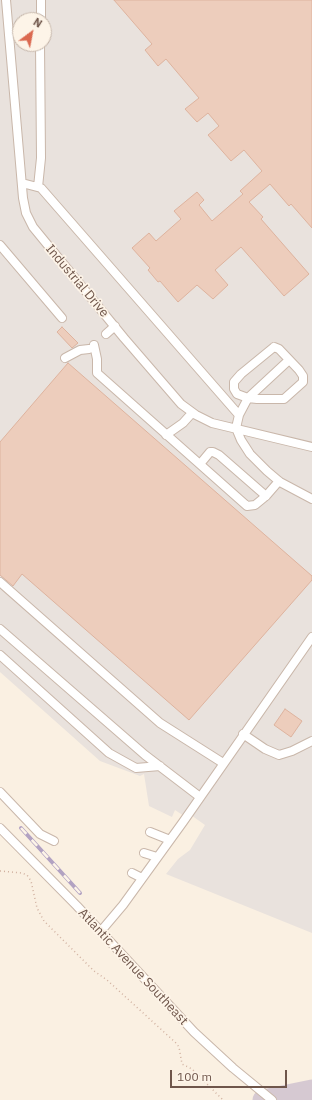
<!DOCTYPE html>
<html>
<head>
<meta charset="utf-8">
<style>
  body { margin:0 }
  #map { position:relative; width:312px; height:1100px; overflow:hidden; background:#faf0e2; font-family:"IBM Plex Sans",sans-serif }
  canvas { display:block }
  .north { position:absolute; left:12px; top:12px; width:40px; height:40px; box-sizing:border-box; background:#fdf4e8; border:1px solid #c4b5a9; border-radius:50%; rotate:32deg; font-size:11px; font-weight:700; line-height:16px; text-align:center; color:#6f564b }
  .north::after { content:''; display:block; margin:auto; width:14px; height:18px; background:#db6950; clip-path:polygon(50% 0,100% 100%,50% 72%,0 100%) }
  .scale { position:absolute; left:170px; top:1070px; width:117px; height:18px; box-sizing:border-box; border:2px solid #6f564b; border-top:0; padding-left:5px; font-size:12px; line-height:14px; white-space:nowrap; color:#6f564b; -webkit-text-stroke:3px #fdf4e8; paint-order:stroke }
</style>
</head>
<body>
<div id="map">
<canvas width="312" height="1100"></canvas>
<div class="north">N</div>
<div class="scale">100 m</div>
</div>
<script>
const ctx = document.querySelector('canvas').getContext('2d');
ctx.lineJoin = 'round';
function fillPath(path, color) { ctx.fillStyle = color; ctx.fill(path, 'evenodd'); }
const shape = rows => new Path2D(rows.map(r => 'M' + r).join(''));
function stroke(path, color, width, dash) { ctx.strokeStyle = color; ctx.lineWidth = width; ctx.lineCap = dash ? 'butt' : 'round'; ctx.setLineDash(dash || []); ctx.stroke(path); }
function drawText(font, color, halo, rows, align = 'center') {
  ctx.font = font + ' "IBM Plex Sans",sans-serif'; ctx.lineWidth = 3.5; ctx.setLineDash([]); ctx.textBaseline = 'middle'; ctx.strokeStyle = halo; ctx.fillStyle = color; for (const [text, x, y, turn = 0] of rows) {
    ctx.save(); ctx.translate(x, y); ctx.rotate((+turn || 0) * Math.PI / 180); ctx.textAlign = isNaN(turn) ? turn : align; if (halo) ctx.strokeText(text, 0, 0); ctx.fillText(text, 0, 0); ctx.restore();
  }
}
const industrial = shape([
  [0,0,312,0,312,933,166,874,178,859,190,850,205,825,188,813,184,816,175,810,172,817,149,806,144,774,140,776,100,761,0,672],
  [20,20,44,20,44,44,20,44]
]);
const taxiway = shape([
  [263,1100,312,1090]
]);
const building = shape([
  [114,0,312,0,312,228,291,204,289,206,270,184,249,202,263,217,261,219,309,274,284,296,241,247,215,270,228,285,213,299,197,285,178,302,160,281,158,282,148,270,150,268,132,248,149,233,156,241,181,219,174,211,197,192,204,200,199,205,212,221,243,194,240,191,262,171,244,150,231,161,208,135,219,126,208,113,197,122,185,109,199,98,166,59,158,66,145,50,152,44,114,0],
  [62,327,78,343,72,348,57,332,62,327],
  [68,363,312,576,312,580,189,720,22,574,13,586,0,575,0,442,68,363],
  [285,709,302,721,291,737,274,725,285,709]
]);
const path = shape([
  [0,871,22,873,27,875,31,881,37,908,44,921,94,971,107,980,176,1043,179,1047,182,1064,192,1069,223,1100]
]);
const minor = shape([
  [6,0,23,198,26,213,33,227,124,338,181,404,196,415,212,423,312,447],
  [41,20,41,0],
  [22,183,41,188,239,415,236,428,241,440,250,454,267,471,280,482,312,499],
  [38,187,41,158,40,44],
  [0,245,62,318],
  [106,334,115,326],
  [94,345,97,359,97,373,247,506,255,505,266,496,279,481],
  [274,347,279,349,299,370,303,376,303,382,284,399,257,399,248,398,237,394,234,389,234,382,241,374,274,347],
  [65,358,80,350,89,349],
  [239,415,248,398,289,360],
  [166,435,183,423,192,413],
  [200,464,210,452,213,452,219,455,266,496],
  [0,582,160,723,223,763],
  [0,629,145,755,200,797],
  [0,655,109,753,136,768,160,766],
  [243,734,265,749,279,755,292,751,312,741],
  [0,792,40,834,54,841],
  [0,828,77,906,194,1032,233,1068,272,1100],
  [150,832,170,840],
  [144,853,157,857],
  [132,873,142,878],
  [101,931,123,905,183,822,312,637]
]);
const rail = shape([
  [21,828,80,893]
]);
const streetNames = [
  ["Industrial Drive",77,281,50],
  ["Atlantic Avenue Southeast",133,967,47]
];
fillPath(industrial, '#e9e2dd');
stroke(taxiway, '#d6c9d2', 21);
fillPath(building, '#edcdbc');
stroke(building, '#deb39e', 1);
stroke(minor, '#c9b7aa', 10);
stroke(path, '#d1b1a0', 1.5, [1, 3]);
stroke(minor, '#fff', 8);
stroke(rail, '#b2a2c2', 4);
stroke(rail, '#fdf4e8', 2.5, [8]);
drawText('13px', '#6f564b', '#fdf4e8', streetNames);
</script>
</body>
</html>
